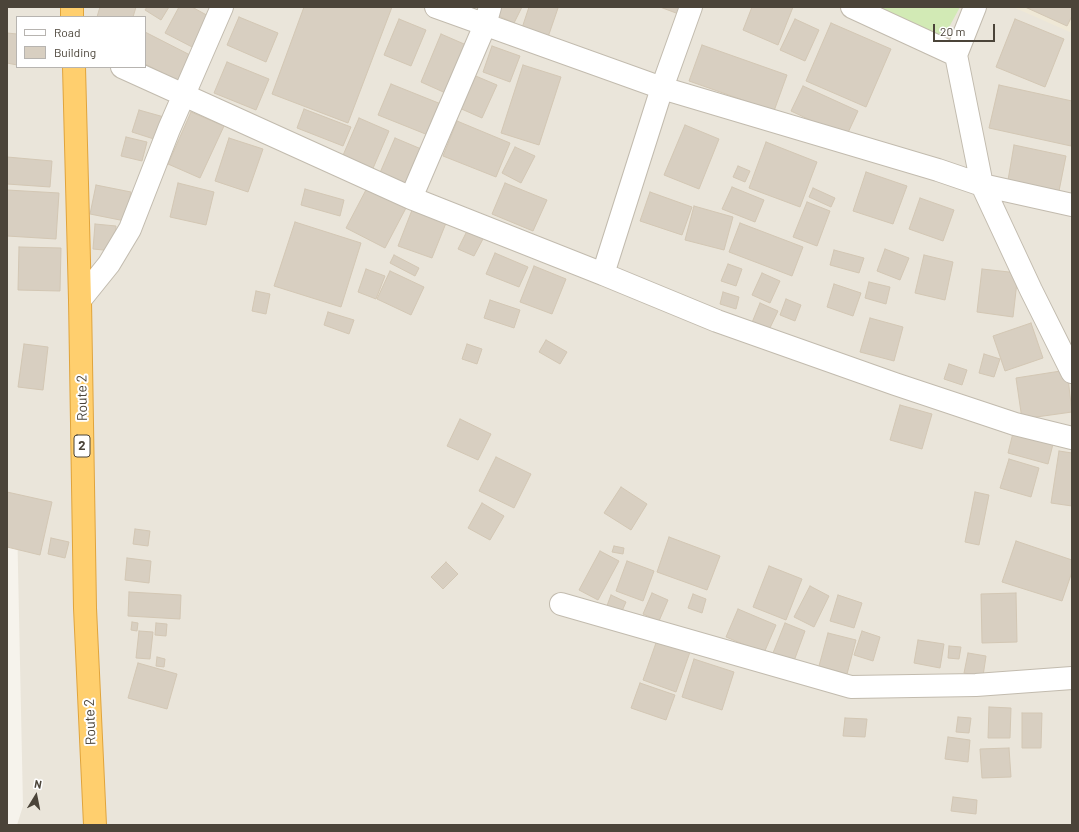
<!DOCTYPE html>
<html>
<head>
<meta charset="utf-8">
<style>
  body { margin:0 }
  #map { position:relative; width:1079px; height:832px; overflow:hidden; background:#f6f3ec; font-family:Barlow,sans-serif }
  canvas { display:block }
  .frame { position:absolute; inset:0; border:8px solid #4b4439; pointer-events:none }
  .legend { position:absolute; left:16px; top:16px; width:130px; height:52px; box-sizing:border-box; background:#fff; border:1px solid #b7b4b0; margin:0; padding:5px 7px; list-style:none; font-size:12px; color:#4b4439 }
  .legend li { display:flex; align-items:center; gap:8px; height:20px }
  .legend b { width:20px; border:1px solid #b7b4b0 }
  .north { position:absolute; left:16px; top:776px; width:40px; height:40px; -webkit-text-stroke:3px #fff; paint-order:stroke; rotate:10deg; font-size:11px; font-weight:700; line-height:16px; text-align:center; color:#4b4439 }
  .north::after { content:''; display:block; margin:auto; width:14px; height:18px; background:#4b4439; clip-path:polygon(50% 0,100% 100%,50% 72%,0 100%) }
  .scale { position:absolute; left:933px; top:24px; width:62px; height:18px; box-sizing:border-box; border:2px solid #4b4439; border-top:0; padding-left:5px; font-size:12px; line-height:14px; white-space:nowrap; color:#4b4439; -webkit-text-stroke:3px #fff; paint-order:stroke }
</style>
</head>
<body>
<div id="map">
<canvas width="1079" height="832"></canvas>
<div class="frame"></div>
<ul class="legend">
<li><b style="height:5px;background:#fff"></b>Road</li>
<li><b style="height:11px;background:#d8cfc1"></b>Building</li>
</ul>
<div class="north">N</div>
<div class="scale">20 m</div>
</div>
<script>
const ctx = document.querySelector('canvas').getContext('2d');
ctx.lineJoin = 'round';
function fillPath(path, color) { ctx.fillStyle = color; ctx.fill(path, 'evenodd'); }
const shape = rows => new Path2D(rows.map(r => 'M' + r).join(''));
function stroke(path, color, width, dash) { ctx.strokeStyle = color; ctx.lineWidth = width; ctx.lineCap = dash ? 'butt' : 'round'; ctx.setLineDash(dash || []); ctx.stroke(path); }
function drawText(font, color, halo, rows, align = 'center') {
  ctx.font = font + ' Barlow,sans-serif'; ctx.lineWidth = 4; ctx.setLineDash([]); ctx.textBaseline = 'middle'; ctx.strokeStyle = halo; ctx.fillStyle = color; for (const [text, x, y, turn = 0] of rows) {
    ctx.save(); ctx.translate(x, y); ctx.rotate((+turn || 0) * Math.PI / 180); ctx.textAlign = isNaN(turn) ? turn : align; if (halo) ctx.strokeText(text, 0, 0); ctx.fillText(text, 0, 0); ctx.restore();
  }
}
const residential = shape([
  [7,7,1072,7,1072,825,17,825,23,806,17,520,7,520],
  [17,17,145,17,145,67,17,67]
]);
const education = shape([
  [1013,7,1072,7,1072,33]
]);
const green = shape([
  [868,7,960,7,942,40]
]);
const building = shape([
  [100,7,136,7,133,17,97,17,100,7],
  [147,7,169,7,161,20,145,10,147,7],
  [179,7,192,7,212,18,196,49,165,33,179,7],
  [304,7,392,7,348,123,272,94,304,7],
  [493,7,522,7,514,23,490,12,493,7],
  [529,7,555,7,558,8,547,40,521,31,529,7],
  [660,7,688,7,684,16,660,7],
  [752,7,793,7,778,45,743,30,752,7],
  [1025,7,1072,7,1072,16,1067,26,1025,7],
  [239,17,278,33,266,62,227,45,239,17],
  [399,19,426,30,411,66,384,55,399,19],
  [795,19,819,30,805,61,780,50,795,19],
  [1015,19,1064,39,1045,87,996,67,1015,19],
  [831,23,891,49,866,107,806,81,831,23],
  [145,32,194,57,182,83,145,64,145,32],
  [7,33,17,34,17,65,7,63,7,33],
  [441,34,471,47,450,95,421,82,441,34],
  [702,45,787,75,774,111,689,81,702,45],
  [492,46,520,56,510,82,483,72,492,46],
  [227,62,269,79,256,110,214,93,227,62],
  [523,65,561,77,539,145,501,133,523,65],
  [471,74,497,85,482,118,457,107,471,74],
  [391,84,441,104,428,135,378,115,391,84],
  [999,85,1072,101,1072,141,1071,146,989,128,999,85],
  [803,86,858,111,846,137,791,111,803,86],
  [304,109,351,127,343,146,297,128,304,109],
  [139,110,164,117,157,140,132,132,139,110],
  [191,112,224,126,200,178,168,164,191,112],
  [359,118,389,131,371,173,341,160,359,118],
  [457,121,510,143,496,177,443,156,457,121],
  [685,125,719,139,699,189,664,175,685,125],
  [126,137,147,142,142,161,121,156,126,137],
  [229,138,263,149,248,192,215,181,229,138],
  [395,138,426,151,409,188,379,175,395,138],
  [766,142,817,162,800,207,749,188,766,142],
  [1014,145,1066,156,1058,196,1007,186,1014,145],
  [515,147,535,156,521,183,502,173,515,147],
  [7,157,52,161,50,187,7,184,7,157],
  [738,166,750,171,745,182,733,177,738,166],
  [866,172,907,186,893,224,853,211,866,172],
  [178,183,214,192,206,225,170,217,178,183],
  [505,183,547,200,533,231,492,214,505,183],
  [96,185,131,192,125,221,90,214,96,185],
  [732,187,764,200,755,222,722,209,732,187],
  [367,188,406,208,385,248,346,228,367,188],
  [813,188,835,198,831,207,809,197,813,188],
  [305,189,344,200,340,216,301,205,305,189],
  [7,190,59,193,56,239,7,236,7,190],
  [650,192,692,207,682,235,640,221,650,192],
  [920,198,954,210,943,241,909,229,920,198],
  [807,202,830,211,817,246,793,237,807,202],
  [414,205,448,218,432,258,398,246,414,205],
  [694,206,733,217,724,250,685,240,694,206],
  [295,222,361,243,341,307,274,286,295,222],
  [740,223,803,247,792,276,729,252,740,223],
  [95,224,116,226,114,251,93,249,95,224],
  [468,229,484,237,474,256,458,249,468,229],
  [19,247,61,248,60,291,18,290,19,247],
  [885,249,909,258,900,280,877,271,885,249],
  [834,250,864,258,859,273,830,265,834,250],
  [495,253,528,267,519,287,486,274,495,253],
  [394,255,419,268,415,276,390,263,394,255],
  [924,255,953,262,945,300,915,293,924,255],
  [728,264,742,269,736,286,721,281,728,264],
  [534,266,566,279,552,314,520,302,534,266],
  [366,269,385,276,376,299,358,292,366,269],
  [982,269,1018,273,1013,317,977,312,982,269],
  [390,271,424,287,411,315,377,299,390,271],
  [762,273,780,281,770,303,752,295,762,273],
  [869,282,890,287,886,304,865,298,869,282],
  [834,284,861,293,853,316,827,307,834,284],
  [256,291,270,294,266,314,252,311,256,291],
  [723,292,739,297,736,309,720,304,723,292],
  [786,299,801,305,795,321,780,315,786,299],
  [490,300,520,310,514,328,484,318,490,300],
  [760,303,778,311,768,332,751,325,760,303],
  [328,312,354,320,349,334,324,325,328,312],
  [870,318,903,327,894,361,860,352,870,318],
  [1031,323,1043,358,1005,371,993,336,1031,323],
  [546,340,567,352,560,364,539,352,546,340],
  [24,344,48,347,43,390,18,387,24,344],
  [467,344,482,349,477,364,462,359,467,344],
  [984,354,1000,359,994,377,979,373,984,354],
  [949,364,967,370,962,385,944,379,949,364],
  [1067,370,1072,412,1022,419,1016,378,1067,370],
  [900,405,932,414,922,449,890,440,900,405],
  [460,419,491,434,478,460,447,446,460,419],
  [1014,429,1054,440,1048,464,1008,453,1014,429],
  [1059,451,1072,453,1072,506,1051,503,1059,451],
  [496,457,531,474,514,508,479,491,496,457],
  [1009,459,1039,468,1031,497,1000,488,1009,459],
  [621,487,647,504,631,530,604,513,621,487],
  [7,492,52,502,40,555,7,547,7,492],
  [975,492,989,495,979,545,965,542,975,492],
  [482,503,504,516,490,540,468,528,482,503],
  [135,529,150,531,148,546,133,544,135,529],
  [669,537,720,556,707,590,657,572,669,537],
  [51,538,69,542,65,558,48,554,51,538],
  [1016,541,1072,560,1072,572,1062,601,1002,582,1016,541],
  [614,546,624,548,623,554,612,552,614,546],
  [600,551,619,561,598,600,579,590,600,551],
  [127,558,151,561,149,583,125,580,127,558],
  [627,561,654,571,643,601,616,591,627,561],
  [446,562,458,574,443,589,431,577,446,562],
  [769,566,802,579,786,620,753,607,769,566],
  [810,586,829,596,814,627,794,617,810,586],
  [129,592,181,595,180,619,128,616,129,592],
  [652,593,668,600,659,621,643,614,652,593],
  [1016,593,1017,642,982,643,981,594,1016,593],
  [693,594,706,599,702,613,688,608,693,594],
  [611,595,626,602,619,618,605,611,611,595],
  [838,595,862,603,854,628,830,621,838,595],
  [738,609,776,625,764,653,726,637,738,609],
  [132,622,138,623,137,631,131,630,132,622],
  [156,623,167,624,166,636,155,635,156,623],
  [785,623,805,631,794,661,773,653,785,623],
  [139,631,153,632,150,659,136,658,139,631],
  [862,631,880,637,873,661,854,655,862,631],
  [828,633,856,640,847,674,819,666,828,633],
  [657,640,690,652,676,692,643,680,657,640],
  [918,640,944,644,940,668,914,663,918,640],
  [949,646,961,647,959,659,948,658,949,646],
  [968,653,986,656,983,676,964,673,968,653],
  [157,657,165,659,164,667,156,666,157,657],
  [694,659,734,672,722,710,682,697,694,659],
  [138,663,177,674,167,709,128,698,138,663],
  [640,683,675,695,666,720,631,708,640,683],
  [989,707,1011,708,1010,738,988,738,989,707],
  [1022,713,1042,713,1041,748,1022,748,1022,713],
  [958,717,971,718,969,733,956,732,958,717],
  [845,718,867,719,865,737,843,736,845,718],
  [948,737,970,740,968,762,945,759,948,737],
  [1009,748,1011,777,982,778,980,749,1009,748],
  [953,797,977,800,976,814,951,811,953,797]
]);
const minor = shape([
  [436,7,662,88,938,170,982,185,1072,205],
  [490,7,485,25,411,198,603,274,662,88,691,7],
  [852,7,956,55],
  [956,55,982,185,1031,290,1072,372],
  [956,55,975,7],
  [122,67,411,198],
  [603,274,717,321,895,384,1015,424,1072,438],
  [80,300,109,264,130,229,169,129,222,7],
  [561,604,851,687,976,685,1072,678]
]);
const highway = shape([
  [72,7,72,17],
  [74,67,80,300,85,608,95,825]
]);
const shields = [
  [82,446,16]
];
const shieldNames = [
  ["2",82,446]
];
const streetNames = [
  ["Route 2",82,398,-91],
  ["Route 2",90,722,-92]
];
fillPath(residential, '#eae5da');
fillPath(education, '#efe8d6');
fillPath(green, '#d2eab5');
fillPath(building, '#d8cfc1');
stroke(building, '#d3c7b4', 1);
stroke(minor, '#c2bbae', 24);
stroke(highway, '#e0a43c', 24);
stroke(minor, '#fff', 22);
stroke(highway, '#ffcf6e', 22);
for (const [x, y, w] of shields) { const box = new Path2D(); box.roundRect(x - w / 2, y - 11, w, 22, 3); ctx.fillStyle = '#fff'; ctx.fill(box); stroke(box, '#4b4439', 1); }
drawText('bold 13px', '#4b4439', null, shieldNames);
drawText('14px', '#4b4439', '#fff', streetNames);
</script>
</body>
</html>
